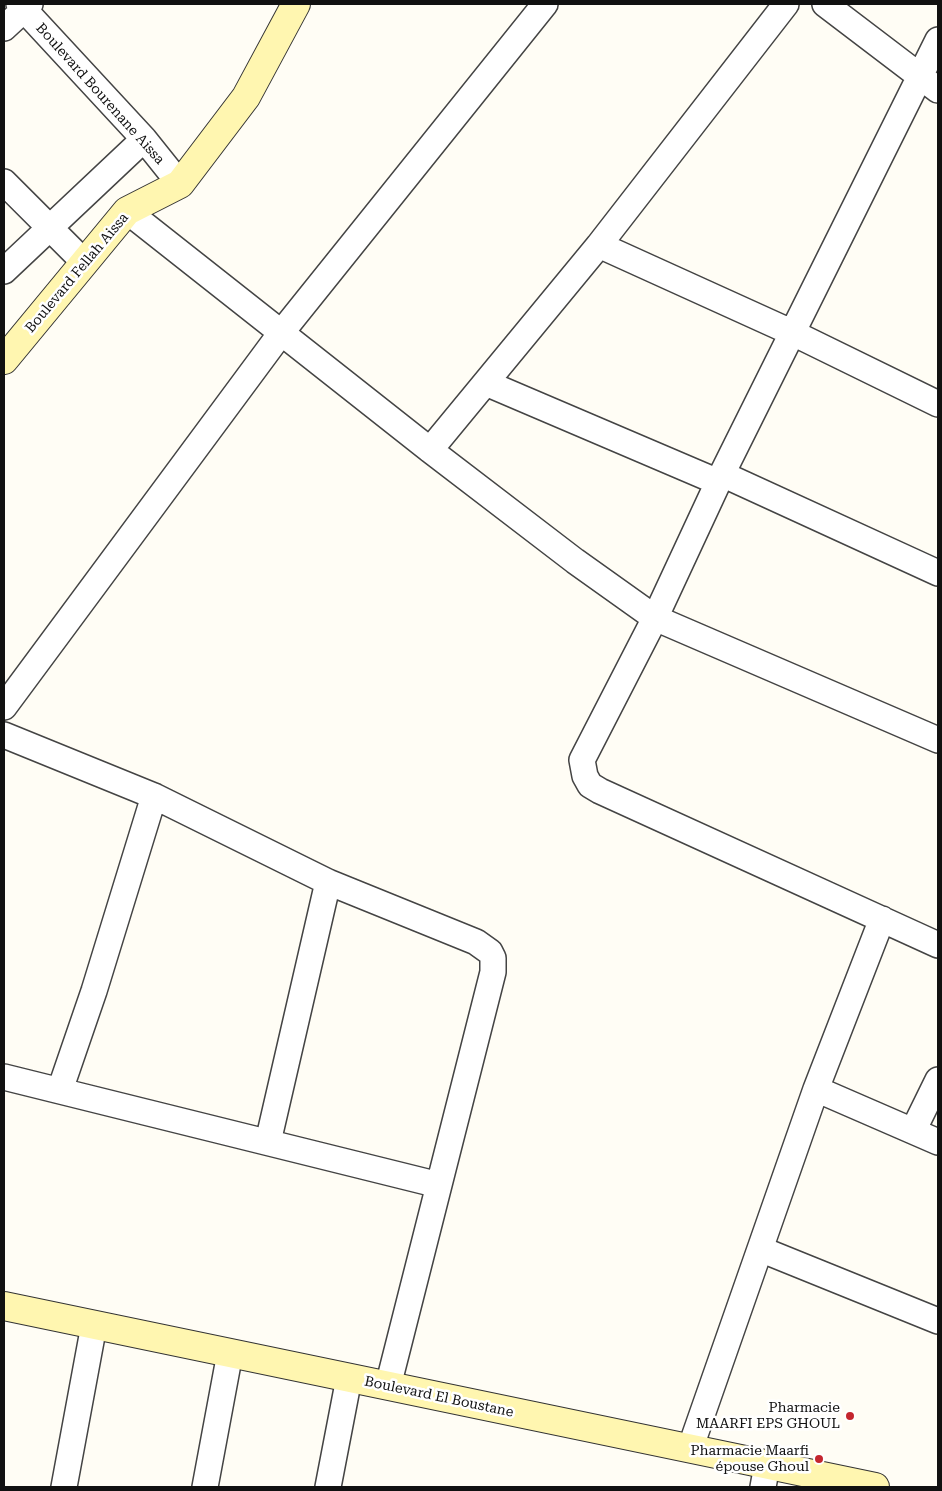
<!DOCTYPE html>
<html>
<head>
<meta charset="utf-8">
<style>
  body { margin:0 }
  #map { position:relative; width:942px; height:1491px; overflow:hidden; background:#fffdf5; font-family:"Roboto Serif",serif }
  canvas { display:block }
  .frame { position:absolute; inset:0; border:5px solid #111; pointer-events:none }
</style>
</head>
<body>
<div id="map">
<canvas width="942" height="1491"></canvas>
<div class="frame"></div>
</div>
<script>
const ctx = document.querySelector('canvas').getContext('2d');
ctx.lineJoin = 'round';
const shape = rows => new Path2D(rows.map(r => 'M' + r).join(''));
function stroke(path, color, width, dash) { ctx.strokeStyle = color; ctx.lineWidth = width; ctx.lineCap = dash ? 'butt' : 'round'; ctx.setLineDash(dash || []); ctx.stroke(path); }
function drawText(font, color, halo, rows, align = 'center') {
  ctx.font = font + ' "Roboto Serif",serif'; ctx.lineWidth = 5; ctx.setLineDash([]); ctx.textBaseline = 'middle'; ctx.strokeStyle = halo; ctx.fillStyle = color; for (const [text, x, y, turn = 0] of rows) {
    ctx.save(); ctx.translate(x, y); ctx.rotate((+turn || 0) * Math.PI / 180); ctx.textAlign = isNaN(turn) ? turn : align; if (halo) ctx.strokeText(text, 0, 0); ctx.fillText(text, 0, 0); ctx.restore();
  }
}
const street = shape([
  [19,4,144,139,180,184],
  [825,4,938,90],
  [4,28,30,4],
  [938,40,722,474,655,618,582,760,585,776,590,785,600,791,938,945],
  [4,182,84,262],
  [127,211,430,450,575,561,655,618,938,740],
  [599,245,793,333,938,404],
  [4,271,144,139],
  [486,383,718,482],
  [430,450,599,245,786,4],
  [722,474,938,573],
  [4,707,281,333,545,4],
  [4,735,154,796,328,882,476,942,490,952,493,958,493,972,388,1386],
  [4,1077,439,1185],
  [816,1089,938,1142],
  [60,1090,94,991,154,796],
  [913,1131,938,1080],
  [268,1142,328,882],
  [760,1249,938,1321],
  [690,1449,816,1089,882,919],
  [64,1487,94,1325],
  [205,1487,230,1353],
  [328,1487,349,1378],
  [763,1487,767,1465]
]);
const secondary = shape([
  [4,360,127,211,180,184,246,97,296,4],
  [4,1306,875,1487]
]);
const markers = [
  [850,1416,5,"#c4262e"],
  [819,1459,5,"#c4262e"]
];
const streetNames = [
  ["Boulevard Bourenane Aissa",100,94,48],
  ["Boulevard Fellah Aissa",77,273,-50],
  ["Boulevard El Boustane",439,1397,12]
];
const poiNames = [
  ["Pharmacie",840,1408],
  ["MAARFI EPS GHOUL",840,1424],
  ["Pharmacie Maarfi",809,1451],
  ["épouse Ghoul",809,1467]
];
stroke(street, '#444', 28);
stroke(secondary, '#333', 30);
stroke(street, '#fff', 25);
stroke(secondary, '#fff6b0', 28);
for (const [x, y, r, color] of markers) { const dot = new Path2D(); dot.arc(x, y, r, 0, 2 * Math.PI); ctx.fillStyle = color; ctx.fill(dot); stroke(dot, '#fff', 2); }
drawText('14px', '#111', '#fff', streetNames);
drawText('14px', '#111', '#fff', poiNames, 'right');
</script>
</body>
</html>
